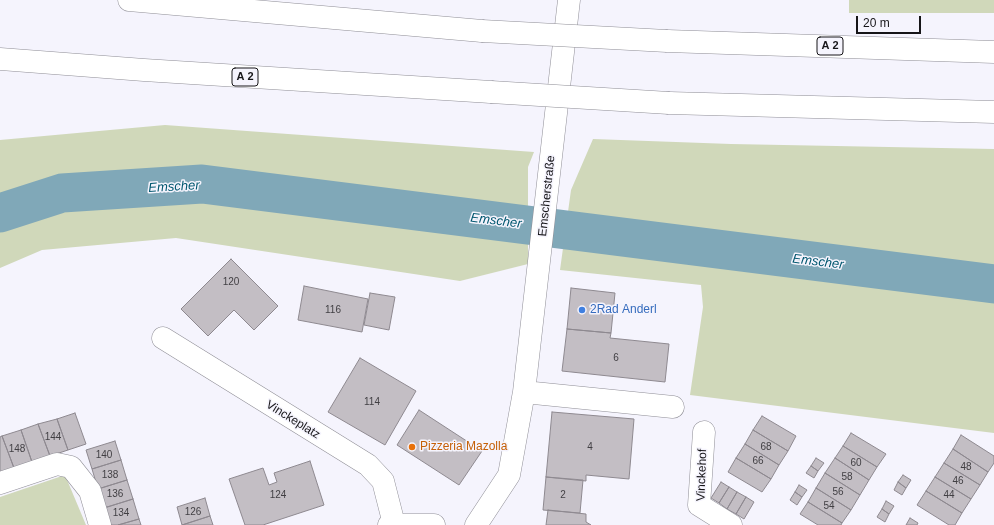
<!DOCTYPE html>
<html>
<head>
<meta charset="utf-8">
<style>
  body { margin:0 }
  #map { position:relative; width:994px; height:525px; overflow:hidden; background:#f5f4fd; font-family:Helvetica,sans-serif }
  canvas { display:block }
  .scale { position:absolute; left:856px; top:16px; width:65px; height:18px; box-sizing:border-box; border:2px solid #161518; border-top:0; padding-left:5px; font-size:12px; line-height:14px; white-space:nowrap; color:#161518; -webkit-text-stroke:3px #f5f4fd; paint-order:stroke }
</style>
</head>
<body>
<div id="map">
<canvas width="994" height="525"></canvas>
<div class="scale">20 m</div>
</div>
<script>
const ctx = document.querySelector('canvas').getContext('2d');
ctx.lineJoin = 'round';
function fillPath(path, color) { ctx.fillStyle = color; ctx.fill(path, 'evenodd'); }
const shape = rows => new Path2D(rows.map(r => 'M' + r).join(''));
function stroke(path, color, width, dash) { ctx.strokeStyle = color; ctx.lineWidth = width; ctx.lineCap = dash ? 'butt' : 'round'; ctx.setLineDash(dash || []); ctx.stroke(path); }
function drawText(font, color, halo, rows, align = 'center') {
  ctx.font = font + ' Helvetica,sans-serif'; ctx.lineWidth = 3; ctx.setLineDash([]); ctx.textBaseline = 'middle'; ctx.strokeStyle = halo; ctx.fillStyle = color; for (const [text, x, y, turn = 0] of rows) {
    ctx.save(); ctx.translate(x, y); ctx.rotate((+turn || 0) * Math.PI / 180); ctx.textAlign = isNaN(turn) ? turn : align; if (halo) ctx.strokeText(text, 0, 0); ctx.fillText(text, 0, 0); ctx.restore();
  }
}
const green = shape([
  [849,0,994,0,994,13,849,13],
  [165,125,534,152,528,167,528,264,460,281,176,238,42,250,0,268,0,140],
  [593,139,731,144,994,149,994,433,690,395,703,307,701,285,560,270,571,190],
  [65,475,86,525,0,525,0,497]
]);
const river = shape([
  [0,213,62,193,202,184,994,284]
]);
const building = shape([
  [231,259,278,306,254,330,234,310,208,336,181,309,231,259],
  [304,286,368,299,362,332,298,320,304,286],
  [571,288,615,293,611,333,567,329,571,288],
  [370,293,395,297,389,330,364,325,370,293],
  [567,329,611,333,610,338,669,344,665,382,562,371,567,329],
  [360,358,416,391,385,445,328,412,360,358],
  [419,410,482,451,459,485,397,445,419,410],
  [552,412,634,419,629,479,586,475,586,481,546,477,552,412],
  [75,413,86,444,68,450,57,419,75,413],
  [762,416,796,436,788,451,753,430,762,416],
  [57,419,68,450,50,456,38,424,57,419],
  [38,424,50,456,32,462,21,430,38,424],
  [21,430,32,462,14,468,2,436,21,430],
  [753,430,788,451,779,465,745,444,753,430],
  [851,433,886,454,877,467,843,446,851,433],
  [961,435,994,456,994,463,988,472,953,449,961,435],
  [2,436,14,468,0,473,0,437,2,436],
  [115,441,121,460,92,469,86,450,115,441],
  [745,444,779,465,771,479,736,458,745,444],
  [843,446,877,467,869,480,835,458,843,446],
  [953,449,988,472,980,485,944,463,953,449],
  [736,458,771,479,762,492,728,472,736,458],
  [816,458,824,463,818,471,811,466,816,458],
  [835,458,869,480,860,495,825,473,835,458],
  [121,460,127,480,98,489,92,469,121,460],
  [310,461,324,505,263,525,245,525,229,479,263,468,269,485,277,482,274,473,310,461],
  [944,463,980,485,971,499,935,477,944,463],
  [811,466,818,471,814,478,806,473,811,466],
  [825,473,860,495,851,510,816,488,825,473],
  [903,475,911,480,906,488,898,482,903,475],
  [546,477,583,480,580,513,543,510,546,477],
  [935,477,971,499,962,513,926,491,935,477],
  [127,480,133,499,104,508,98,489,127,480],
  [721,482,729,487,719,503,711,498,721,482],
  [898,482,906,488,902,495,894,490,898,482],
  [799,485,807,490,802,497,795,492,799,485],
  [729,487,737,492,727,509,719,503,729,487],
  [816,488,851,510,842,523,808,502,816,488],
  [926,491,962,513,955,525,949,525,917,505,926,491],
  [737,492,746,497,736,514,727,509,737,492],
  [795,492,802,497,797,505,790,500,795,492],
  [746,497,754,502,744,519,736,514,746,497],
  [205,498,210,516,182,525,177,507,205,498],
  [133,499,139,519,118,525,109,525,104,508,133,499],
  [886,501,894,506,889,514,882,509,886,501],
  [808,502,842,523,841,525,818,525,800,514,808,502],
  [882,509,889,514,885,522,877,517,882,509],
  [548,510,586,514,586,522,591,525,546,525,548,510],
  [210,516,213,525,182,525,210,516],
  [910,518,918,523,917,525,906,525,910,518],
  [139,519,141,525,118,525,139,519]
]);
const minor = shape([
  [163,338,368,465,383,481,394,524],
  [524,392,673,407],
  [704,432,699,505,731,525],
  [0,483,57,464,71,467,90,491,100,525],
  [389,525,434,525],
  [476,525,509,475,524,392,569,0]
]);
const highway = shape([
  [129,0,482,31],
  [667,41,994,52],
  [0,59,144,70,491,92],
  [669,103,994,112]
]);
const highwayBridge = shape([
  [482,31,667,41],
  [491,92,669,103]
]);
const markers = [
  [582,310,4,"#3f7fe0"],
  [412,447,4,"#e8710a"]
];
const numberNames = [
  ["120",231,282],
  ["116",333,310],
  ["6",616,358],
  ["114",372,402],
  ["144",53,437],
  ["4",590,447],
  ["68",766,447],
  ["148",17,449],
  ["140",104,455],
  ["66",758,461],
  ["60",856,463],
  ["48",966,467],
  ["138",110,475],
  ["58",847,477],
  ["46",958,481],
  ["56",838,492],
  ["136",115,494],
  ["124",278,495],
  ["2",563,495],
  ["44",949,495],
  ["54",829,506],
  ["126",193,512],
  ["134",121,513]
];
const shields = [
  [830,46,26],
  [245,77,26]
];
const shieldNames = [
  ["A 2",830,46],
  ["A 2",245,77]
];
const streetNames = [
  ["Emscherstraße",547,196,-84],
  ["Vinckeplatz",293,420,32],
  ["Vinckehof",702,475,-88]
];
const shopNames = [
  ["2Rad Anderl",590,310]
];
const foodNames = [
  ["Pizzeria Mazolla",420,447]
];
const waterNames = [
  ["Emscher",174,187,-3],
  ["Emscher",496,221,7],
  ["Emscher",818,262,7]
];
fillPath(green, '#d0d8ba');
stroke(river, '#80a8b8', 39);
fillPath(building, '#c3bec4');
stroke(building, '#8e8990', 1);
stroke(minor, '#8f8e96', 23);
stroke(highway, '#8f8e96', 23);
stroke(minor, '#fff', 22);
stroke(highway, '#fff', 22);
stroke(highwayBridge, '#8f8e96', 23, []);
stroke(highwayBridge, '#fff', 22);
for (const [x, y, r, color] of markers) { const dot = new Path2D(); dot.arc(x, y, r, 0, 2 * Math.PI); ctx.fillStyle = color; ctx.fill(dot); stroke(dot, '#f5f4fd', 1.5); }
drawText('10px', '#413f43', null, numberNames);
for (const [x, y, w] of shields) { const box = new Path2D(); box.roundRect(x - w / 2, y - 9, w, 18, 3); ctx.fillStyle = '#f5f4fd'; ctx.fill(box); stroke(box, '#161518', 1); }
drawText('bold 11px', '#161518', null, shieldNames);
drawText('12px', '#161518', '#f5f4fd', streetNames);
drawText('12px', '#366cbe', '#f5f4fd', shopNames, 'left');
drawText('12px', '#c56008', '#f5f4fd', foodNames, 'left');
drawText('italic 13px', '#01576f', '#f5f4fd', waterNames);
</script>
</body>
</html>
